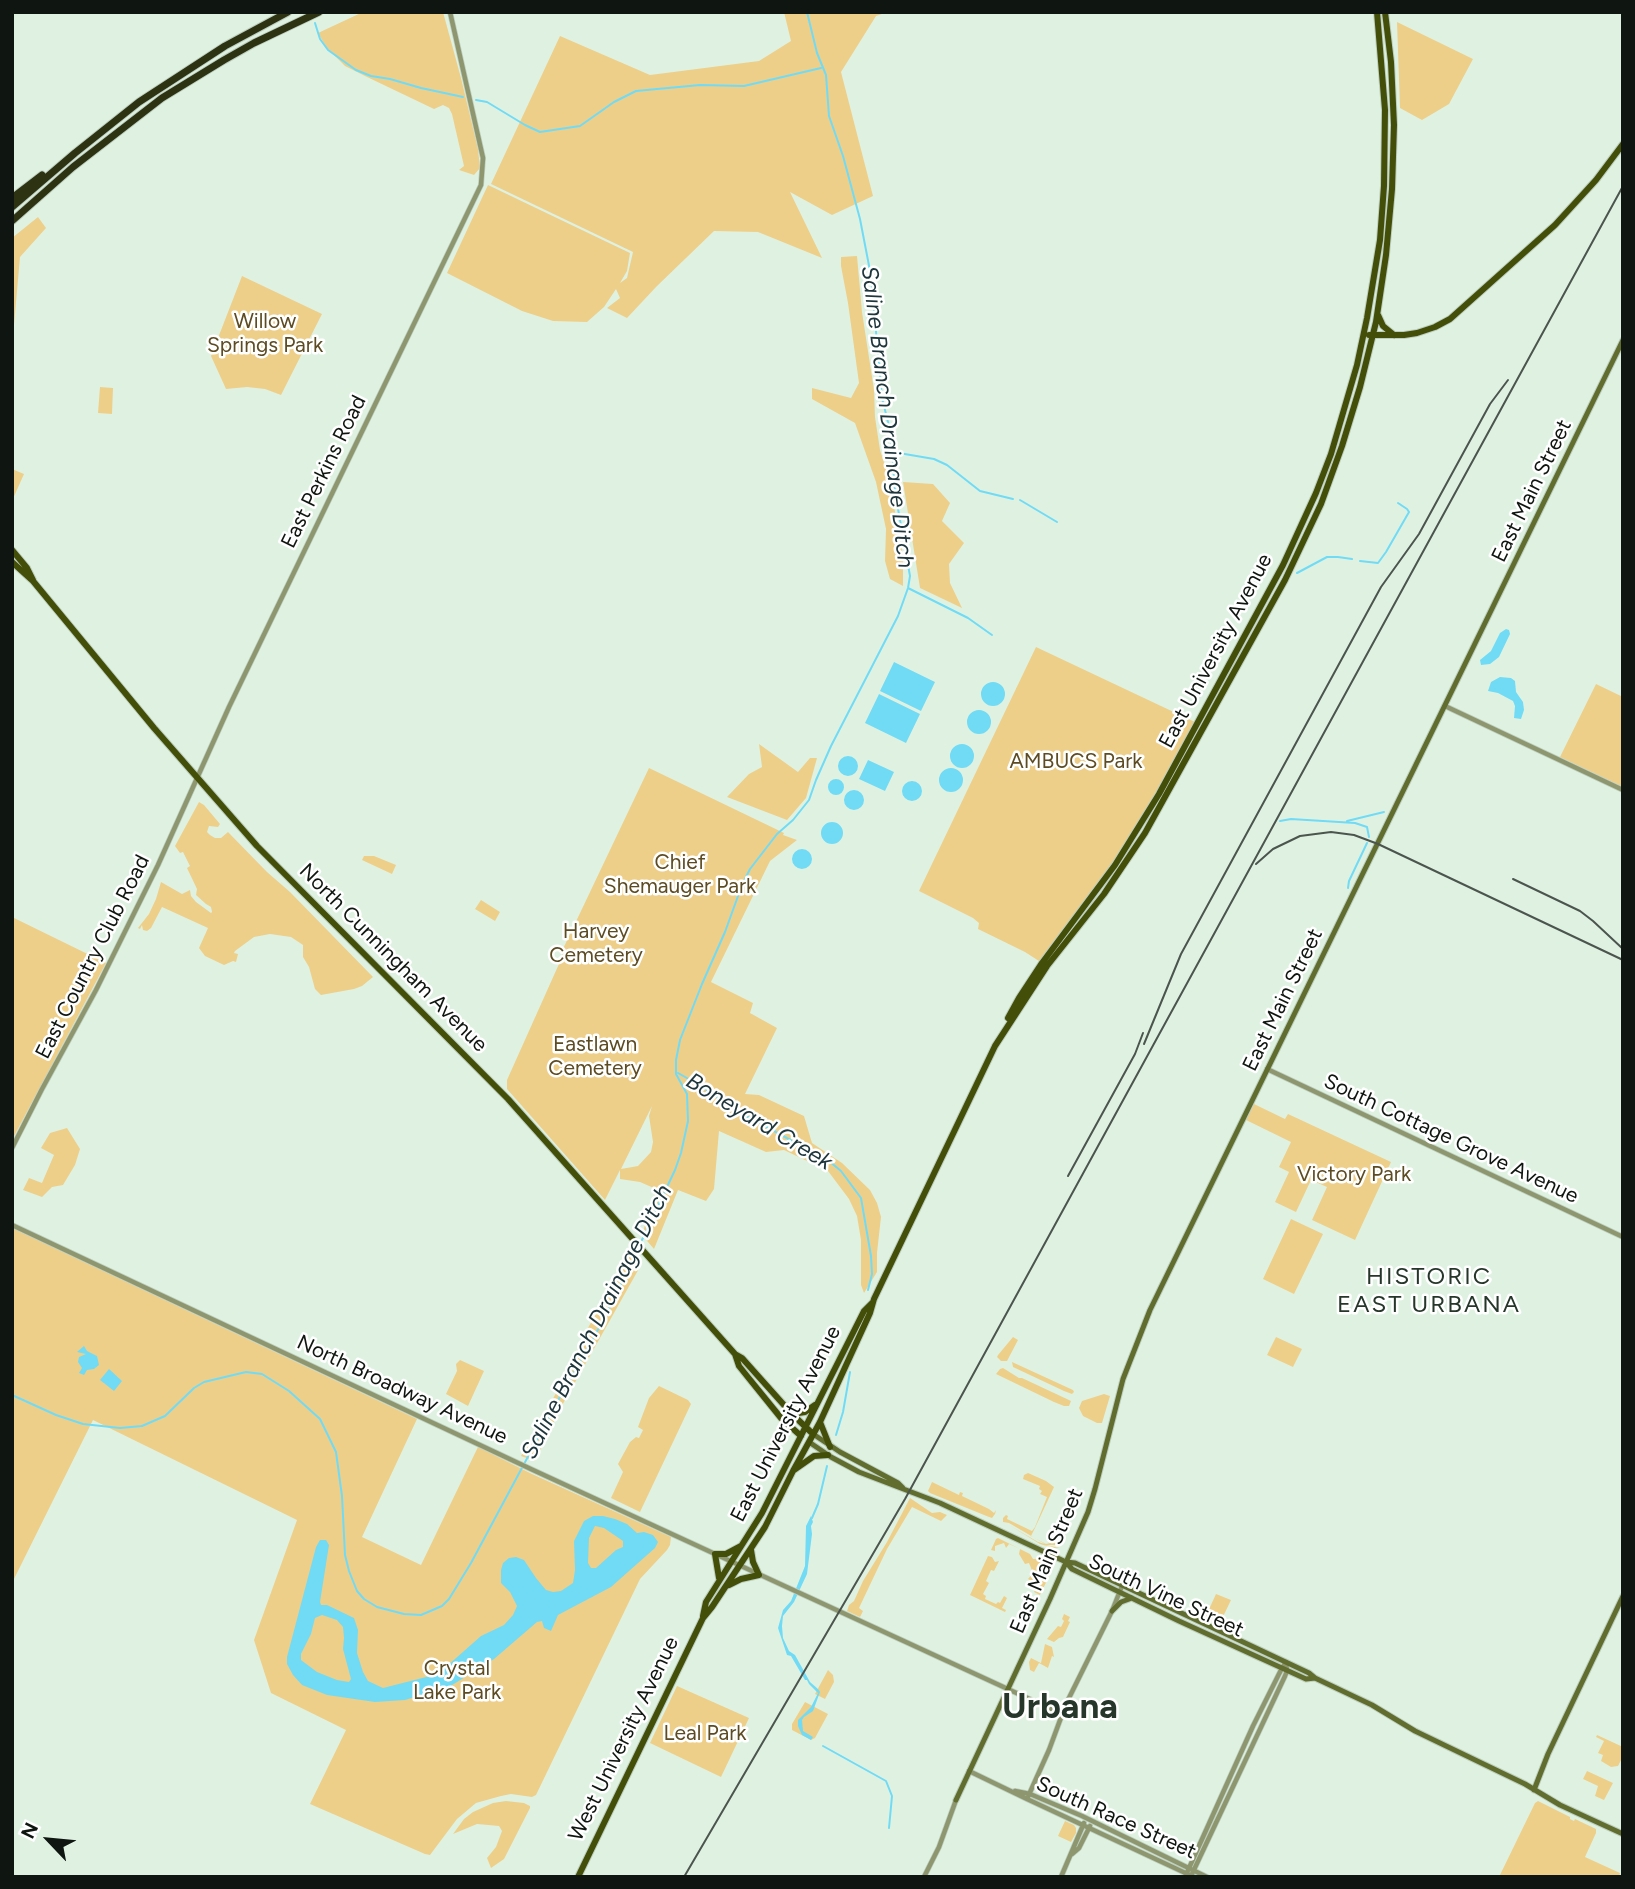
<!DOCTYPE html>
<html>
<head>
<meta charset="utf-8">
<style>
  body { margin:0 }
  #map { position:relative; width:1635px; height:1889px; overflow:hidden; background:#dff2e2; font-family:Figtree,sans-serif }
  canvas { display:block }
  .frame { position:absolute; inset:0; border:14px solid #0f1510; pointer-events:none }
  .north { position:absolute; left:14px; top:1805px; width:70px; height:70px; -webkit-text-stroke:5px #fff; paint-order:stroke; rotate:296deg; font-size:19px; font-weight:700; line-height:28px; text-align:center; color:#0f1510 }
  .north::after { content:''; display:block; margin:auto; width:24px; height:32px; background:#0f1510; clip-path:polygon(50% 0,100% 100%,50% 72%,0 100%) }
</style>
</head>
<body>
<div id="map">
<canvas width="1635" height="1889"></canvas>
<div class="frame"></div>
<div class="north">N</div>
</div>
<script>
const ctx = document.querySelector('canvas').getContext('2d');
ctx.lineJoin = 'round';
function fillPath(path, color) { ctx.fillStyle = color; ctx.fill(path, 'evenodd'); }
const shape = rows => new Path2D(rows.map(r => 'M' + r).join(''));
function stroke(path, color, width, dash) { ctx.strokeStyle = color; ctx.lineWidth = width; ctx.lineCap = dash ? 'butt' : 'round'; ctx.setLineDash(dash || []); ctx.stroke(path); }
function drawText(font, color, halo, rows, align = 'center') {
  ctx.font = font + ' Figtree,sans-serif'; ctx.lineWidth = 5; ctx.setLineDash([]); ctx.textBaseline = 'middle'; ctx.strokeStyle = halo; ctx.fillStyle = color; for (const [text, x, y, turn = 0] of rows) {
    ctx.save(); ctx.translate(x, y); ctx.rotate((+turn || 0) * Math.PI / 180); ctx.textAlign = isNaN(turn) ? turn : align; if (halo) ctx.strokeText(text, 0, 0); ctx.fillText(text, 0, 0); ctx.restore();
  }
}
const green = shape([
  [363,12,443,12,461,78,478,149,480,168,474,175,459,170,464,166,452,114,449,108,443,105,434,109,365,76,345,66,326,47,318,33],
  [784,12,888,12,876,16,841,72,873,196,832,215,790,192,822,258,758,232,714,231,657,286,627,318,607,308,620,298,616,289,604,307,587,322,553,321,522,311,447,273,488,185,630,253,627,271,620,283,627,278,633,252,491,184,560,36,650,75,759,61,791,41],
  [1397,22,1473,59,1449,104,1422,120,1400,108],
  [38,217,46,228,20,257,12,348,12,238],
  [857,256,862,312,874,390,875,417,880,450,889,478,903,556,903,586,890,579,885,561,886,529,876,482,855,423,812,399,812,388,851,398,859,383,848,303,841,266,841,257],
  [242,276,322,314,281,395,265,389,247,387,226,389,211,356],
  [100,387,113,388,112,414,98,413],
  [12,469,24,474,12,501],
  [903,482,933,484,950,503,942,521,964,543,949,564,950,583,962,608,920,588],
  [1036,647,1197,723,1143,820,1042,963,1025,952,978,929,979,923,973,918,919,891],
  [1596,684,1623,697,1623,787,1560,757],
  [759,744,798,772,810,758,817,758,806,798,787,820,727,797,749,774,762,767],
  [649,768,784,833,783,835,797,840,770,861,711,982,753,1003,750,1013,777,1028,745,1094,759,1095,804,1116,812,1143,842,1163,870,1190,877,1203,881,1217,877,1253,877,1272,864,1293,861,1285,861,1240,857,1216,849,1199,828,1171,784,1150,766,1152,719,1131,714,1189,706,1201,678,1190,654,1249,642,1235,656,1189,640,1182,620,1179,620,1170,605,1200,507,1089,507,1080,563,955,561,953],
  [652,1106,649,1116,653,1142,651,1152,638,1166,621,1169],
  [199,802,204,805,220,824,218,827,209,826,207,832,210,835,215,838,221,838,228,832,267,872,290,892,373,977,362,986,354,989,321,995,315,989,309,967,303,957,303,945,291,937,270,934,254,937,235,951,234,953,238,954,236,962,233,961,224,965,205,956,199,948,208,928,162,907,151,928,147,931,143,930,142,925,140,929,138,928,149,914,156,899,161,882,182,894,190,890,191,896,196,902,211,913,212,912,211,907,206,904,196,895,197,889,187,868,190,866,183,852,180,853,175,846],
  [364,856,374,856,396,865,392,874,362,860],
  [481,900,500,912,495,921,475,909],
  [12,917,106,963,12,1140],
  [1254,1104,1285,1119,1288,1114,1391,1162,1355,1240,1312,1220,1327,1187,1311,1180,1296,1212,1275,1202,1289,1172,1279,1167,1291,1142,1246,1120],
  [67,1128,80,1149,75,1165,63,1185,52,1187,42,1197,23,1190,29,1178,42,1183,54,1155,41,1148,50,1133],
  [1291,1219,1323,1234,1294,1294,1263,1279],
  [12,1228,417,1419,362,1537,421,1565,478,1447,532,1474,671,1537,670,1545,667,1550,640,1579,536,1795,532,1797,511,1794,501,1796,476,1803,457,1819,430,1855,425,1854,310,1804,346,1730,271,1693,254,1640,297,1520,93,1420,12,1583],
  [632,1252,641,1265,560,1409,535,1461,521,1456,555,1395,589,1326],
  [1013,1337,1018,1340,1007,1361,1001,1361,997,1357,998,1355],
  [1276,1337,1302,1349,1293,1367,1267,1355],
  [460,1360,484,1371,468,1406,446,1394,457,1371,456,1364],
  [1012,1362,1073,1390,1074,1392,1072,1394,1064,1391,1013,1367],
  [1003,1368,1019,1378,1022,1378,1069,1400,1071,1401,1069,1406,1064,1406,1054,1402,996,1374,1000,1369],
  [659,1386,688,1400,691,1404,640,1512,611,1498,623,1472,618,1464,630,1442,636,1437,639,1438,643,1430,638,1427,649,1398],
  [1104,1394,1110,1396,1102,1423,1097,1423,1083,1416,1079,1408,1082,1401],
  [1028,1473,1046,1481,1054,1487,1035,1528,1031,1536,1046,1544,1054,1542,1060,1545,1045,1545,1060,1548,1054,1548,1040,1544,1009,1525,1038,1542,1045,1544,1009,1523,1003,1522,1003,1518,1006,1515,1008,1516,1007,1519,1032,1531,1035,1527,1047,1497,1040,1494,1042,1491,1039,1489,1040,1486,1023,1479,1024,1475],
  [932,1482,959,1495,960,1492,963,1493,962,1496,989,1509,994,1513,996,1510,995,1514,992,1518,989,1517,930,1493,928,1491],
  [910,1498,932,1513,940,1512,947,1515,941,1521,912,1507,887,1549,859,1608,863,1611,860,1617,847,1611,849,1605,854,1601,863,1581,887,1542],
  [998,1538,1030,1554,1033,1559,1041,1559,1053,1565,1053,1568,1040,1595,1034,1592,1038,1584,1028,1579,1033,1573,1029,1563,1025,1564,1019,1554,1020,1549,1009,1544,1006,1548,1004,1543,995,1546,995,1551,991,1550,996,1539],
  [988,1556,992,1557,995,1562,999,1561,994,1571,991,1570,986,1581,989,1583,983,1594,986,1596,985,1599,996,1604,998,1602,1000,1603,1004,1596,1007,1598,1002,1608,1006,1610,1005,1612,970,1595],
  [1216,1594,1231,1600,1219,1625,1205,1618],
  [1064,1614,1070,1617,1068,1621,1070,1622,1063,1637,1059,1638,1054,1642,1047,1639,1058,1626,1061,1627,1064,1621,1062,1619],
  [1045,1644,1052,1647,1054,1657,1052,1656,1048,1668,1039,1663,1034,1672,1030,1670,1029,1662,1031,1658,1041,1663],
  [828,1670,833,1675,834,1682,825,1699,815,1694],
  [677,1686,749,1718,721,1777,650,1743],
  [805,1702,828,1714,815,1738,811,1740,792,1730,792,1724],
  [1597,1735,1623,1747,1623,1756,1618,1766,1611,1767,1601,1761,1603,1755,1598,1753,1604,1741,1596,1737],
  [1587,1771,1613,1783,1604,1800,1595,1796,1598,1786,1583,1779],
  [506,1801,524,1803,530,1806,530,1808,504,1859,491,1868,487,1858,496,1847,502,1831,499,1826,477,1824,453,1834,464,1819,473,1812,493,1803],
  [1538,1801,1570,1817,1570,1819,1574,1821,1575,1819,1596,1829,1596,1833,1585,1857,1620,1873,1619,1877,1499,1877,1535,1803],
  [1065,1821,1074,1825,1076,1828,1076,1833,1071,1842,1058,1836]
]);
const water = shape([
  [1506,629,1509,630,1510,634,1499,657,1490,664,1481,665,1480,660,1491,651,1500,633],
  [894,662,935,682,921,711,880,691],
  [1500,677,1511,678,1515,681,1516,692,1523,702,1524,710,1521,719,1514,718,1515,706,1513,701,1498,693,1488,691,1491,682],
  '981 694a12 12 0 1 1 24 0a12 12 0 1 1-24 0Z',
  [879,694,920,714,906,743,865,723],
  '967 722a12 12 0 1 1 24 0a12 12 0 1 1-24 0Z',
  '950 756a12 12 0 1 1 24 0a12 12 0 1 1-24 0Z',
  '838 766a10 10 0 1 1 20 0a10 10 0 1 1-20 0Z',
  [868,760,894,772,885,791,859,779],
  '939 780a12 12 0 1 1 24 0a12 12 0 1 1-24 0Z',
  '828 787a8 8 0 1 1 16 0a8 8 0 1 1-16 0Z',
  '902 791a10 10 0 1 1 20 0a10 10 0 1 1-20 0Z',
  '844 800a10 10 0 1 1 20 0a10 10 0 1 1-20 0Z',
  '821 833a11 11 0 1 1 22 0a11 11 0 1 1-22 0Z',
  '792 859a10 10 0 1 1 20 0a10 10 0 1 1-20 0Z',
  [84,1346,87,1351,97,1356,99,1365,94,1369,87,1370,84,1375,79,1373,82,1368,78,1362,79,1357,86,1354,77,1352],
  [109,1369,122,1381,114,1391,100,1380],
  [593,1516,603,1516,615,1519,627,1524,637,1533,644,1532,653,1535,658,1542,655,1548,611,1587,558,1615,551,1631,544,1628,542,1621,537,1622,494,1659,449,1687,405,1700,375,1702,327,1695,302,1685,293,1675,287,1664,287,1657,316,1547,320,1540,326,1540,329,1545,320,1602,321,1605,327,1605,354,1618,358,1630,357,1653,363,1672,368,1681,383,1688,438,1674,481,1636,504,1625,513,1615,517,1606,510,1592,501,1583,501,1570,503,1563,509,1558,516,1557,524,1560,536,1578,546,1590,553,1592,561,1591,573,1583,575,1570,574,1541,584,1521],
  [595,1526,604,1528,623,1541,623,1547,616,1550,596,1568,591,1568,588,1563,589,1538],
  [322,1615,337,1620,343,1627,344,1638,343,1649,351,1679,349,1682,337,1680,317,1672,301,1660,301,1654,311,1634,315,1618],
  [811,1516,813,1522,811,1526,812,1534,807,1574,794,1602,783,1616,782,1626,783,1638,789,1651,795,1655,810,1682,818,1689,820,1692,813,1711,804,1717,802,1720,803,1731,813,1737,811,1740,802,1735,798,1726,798,1720,811,1707,818,1693,809,1684,807,1680,805,1680,791,1656,787,1655,778,1628,783,1610,791,1601,805,1566,806,1526]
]);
const stream = shape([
  [315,23,320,39,328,50,356,70,371,76,390,79,421,88,463,97],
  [476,100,487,102,525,125,540,132,580,126,614,102,636,91,700,85,744,86,821,68],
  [893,452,934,459,947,465,980,491,1013,499],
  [1020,500,1057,522],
  [1360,561,1378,563,1386,552,1409,512,1407,509,1398,503],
  [1297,573,1327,557,1338,557,1352,559],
  [908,588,968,618,992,635],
  [1280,821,1291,819,1355,823,1367,827,1369,837],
  [1347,821,1384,812],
  [1348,888,1349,881,1367,843],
  [678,1073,701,1086,728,1106,829,1161,841,1171,861,1198,871,1256,872,1274,868,1290],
  [641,1242,675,1170,681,1153,688,1121,687,1094,676,1074,676,1060,680,1040,702,984,725,932,742,885,750,869,777,834,793,820,809,800,816,780,831,746,898,616,908,588,910,576,895,492,891,434,882,398,871,276,860,219,843,156,829,116,826,75,817,53,807,12],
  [12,1395,56,1415,83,1424,120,1428,142,1426,165,1416,194,1388,204,1382,246,1372,262,1374,289,1391,320,1419,336,1452,342,1496,345,1555,349,1571,357,1591,364,1599,377,1607,404,1614,421,1615,442,1606,449,1599,471,1563,561,1395,604,1319,639,1248],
  [836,1435,843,1412,850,1372],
  [812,1518,818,1504,827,1466],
  [823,1746,886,1781,892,1796,889,1828]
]);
const tertiary = shape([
  [1445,706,1623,790],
  [1267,1069,1623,1237],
  [12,1148,42,1089,96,990,158,865,229,707,481,185,483,158,450,12],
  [12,1225,533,1470,1062,1714],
  [969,1771,1027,1799,1194,1877],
  [1015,1791,1030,1794,1082,1816,1207,1877],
  [1027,1799,1049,1750,1066,1704,1112,1611,1122,1586],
  [1072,1854,1079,1848,1090,1826],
  [1191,1876,1285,1676,1287,1671,1286,1662],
  [924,1877,939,1847,956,1800],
  [1061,1877,1084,1823],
  [1185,1877,1253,1726,1282,1668,1286,1662]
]);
const secondary = shape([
  [813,1434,840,1452,898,1483,903,1488],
  [809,1442,831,1457,859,1472,940,1503,1066,1562,1075,1563,1309,1673,1315,1678,1372,1705,1415,1731,1525,1784,1560,1805,1623,1834],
  [1066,1562,1072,1569,1179,1621,1306,1679,1315,1678],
  [1112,1611,1121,1602,1132,1598],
  [1534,1790,1548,1754,1623,1596],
  [956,1800,1050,1599,1088,1512,1095,1489,1123,1379,1150,1310,1623,340]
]);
const primary = shape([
  [1378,315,1383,326,1394,335],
  [1369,335,1404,335,1417,333,1435,327,1450,319,1555,225,1596,180,1623,144],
  [12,550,27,568,33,580],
  [12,562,33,581,154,728,257,846,508,1099,735,1354,742,1358,792,1414,813,1434],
  [1008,1018,1019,998,1042,963,1115,865,1159,794,1283,565,1316,493,1331,454,1357,365,1367,318,1380,240,1384,186,1385,110,1377,12],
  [735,1354,739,1366,747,1376,781,1418,801,1436],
  [792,1414,805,1412,815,1405],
  [820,1422,830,1447],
  [794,1470,814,1456,828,1455],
  [719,1578,715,1554,726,1554,741,1546],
  [729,1585,741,1579,759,1575,753,1562,751,1550],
  [703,1616,706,1602,762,1513,864,1311,872,1303],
  [578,1877,703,1618,712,1607,765,1527,793,1471,820,1422,870,1313,874,1299,995,1046,1047,966,1104,894,1145,833,1285,580,1321,504,1342,446,1360,387,1376,322,1386,255,1392,189,1394,125,1391,62,1385,12]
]);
const motorway = shape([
  [12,198,42,175],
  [12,207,75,153,139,102,225,46,288,12],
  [12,221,73,167,162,98,224,60,254,43,319,12]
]);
const rail = shape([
  [1256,864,1273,849,1300,836,1331,832,1354,835,1378,844,1623,960],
  [1513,879,1580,911,1593,921,1623,949],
  [1144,1044,1181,954,1381,587,1419,534,1490,404,1508,380],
  [1068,1176,1135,1054,1143,1033],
  [684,1877,905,1499,1623,186]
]);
const parkNames = [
  ["Willow",265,322],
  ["Springs Park",265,346],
  ["AMBUCS Park",1076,762],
  ["Chief",680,863],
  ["Shemauger Park",680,887],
  ["Harvey",596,932],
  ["Cemetery",596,956],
  ["Eastlawn",595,1045],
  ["Cemetery",595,1069],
  ["Victory Park",1354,1175],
  ["Crystal",457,1669],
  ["Lake Park",457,1693],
  ["Leal Park",705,1734]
];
const streetNames = [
  ["East Perkins Road",324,472,-64],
  ["East Main Street",1532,491,-64],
  ["East University Avenue",1216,651,-62],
  ["East Country Club Road",93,957,-63],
  ["North Cunningham Avenue",393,958,45],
  ["East Main Street",1283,1000,-64],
  ["South Cottage Grove Avenue",1451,1139,25],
  ["North Broadway Avenue",402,1390,25],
  ["East University Avenue",786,1424,-63],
  ["East Main Street",1047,1561,-67],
  ["South Vine Street",1166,1596,25],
  ["West University Avenue",624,1739,-64],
  ["South Race Street",1116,1818,24]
];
const waterNames = [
  ["Saline Branch Drainage Ditch",887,417,83],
  ["Boneyard Creek",759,1122,31],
  ["Saline Branch Drainage Ditch",597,1322,-63]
];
const quarterNames = [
  ["HISTORIC",1429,1277],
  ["EAST URBANA",1429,1305]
];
const townNames = [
  ["Urbana",1060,1708]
];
fillPath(green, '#eecf89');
fillPath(water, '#71dbf5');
stroke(stream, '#71dbf5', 2);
stroke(tertiary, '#becfc0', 6);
stroke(secondary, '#becfc0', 7);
stroke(primary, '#becfc0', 8);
stroke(motorway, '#becfc0', 9);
stroke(tertiary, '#8d966e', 4.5);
stroke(secondary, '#606d2e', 5);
stroke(primary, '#434e09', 6);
stroke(motorway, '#2c3212', 7);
stroke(rail, '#4b554d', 2);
drawText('21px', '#5d4b21', '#fff', parkNames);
drawText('21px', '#0f1510', '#fff', streetNames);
drawText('italic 23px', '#1d353b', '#fff', waterNames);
ctx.letterSpacing = '2px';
drawText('24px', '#26362a', '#fff', quarterNames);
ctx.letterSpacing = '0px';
drawText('bold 35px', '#26362a', '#fff', townNames);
</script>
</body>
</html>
